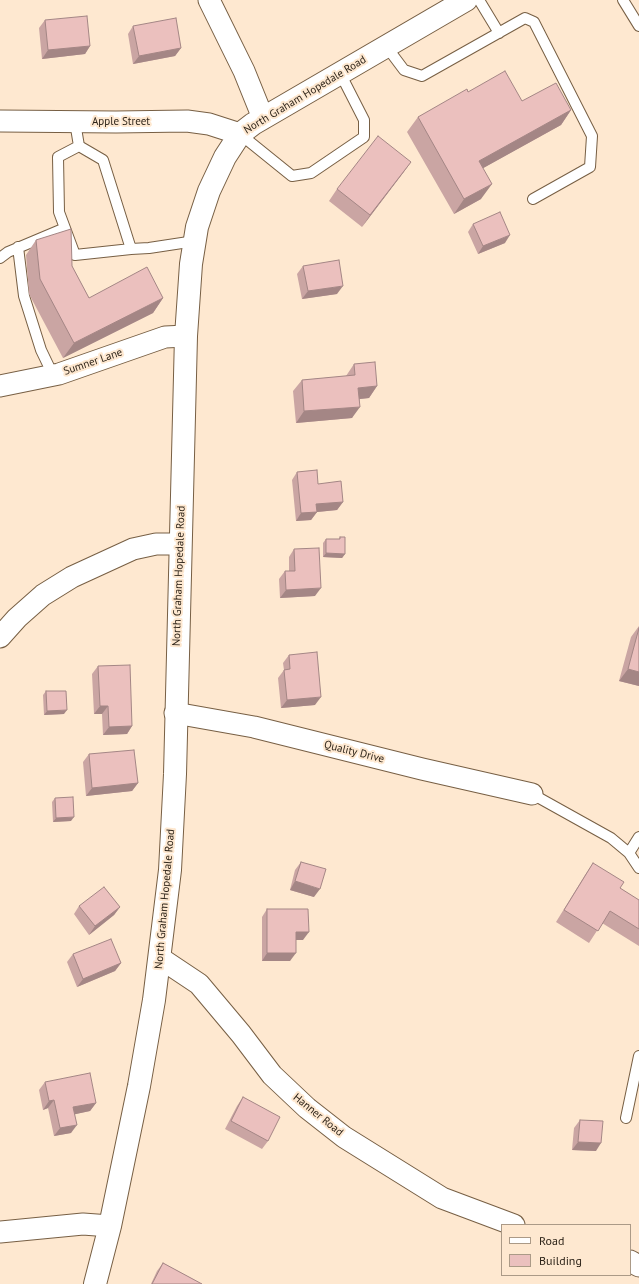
<!DOCTYPE html>
<html>
<head>
<meta charset="utf-8">
<style>
  body { margin:0 }
  #map { position:relative; width:639px; height:1284px; overflow:hidden; background:#fee8d0; font-family:"PT Sans",sans-serif }
  canvas { display:block }
  .legend { position:absolute; left:501px; top:1224px; width:130px; height:52px; box-sizing:border-box; background:#fee8d0; border:1px solid #ab9a87; margin:0; padding:5px 7px; list-style:none; font-size:12px; color:#2e2419 }
  .legend li { display:flex; align-items:center; gap:8px; height:20px }
  .legend b { width:20px; border:1px solid #ab9a87 }
</style>
</head>
<body>
<div id="map">
<canvas width="639" height="1284"></canvas>
<ul class="legend">
<li><b style="height:5px;background:#fff"></b>Road</li>
<li><b style="height:11px;background:#ebc0be"></b>Building</li>
</ul>
</div>
<script>
const ctx = document.querySelector('canvas').getContext('2d');
ctx.lineJoin = 'round';
const shape = rows => new Path2D(rows.map(r => 'M' + r).join(''));
function stroke(path, color, width, dash) { ctx.strokeStyle = color; ctx.lineWidth = width; ctx.lineCap = dash ? 'butt' : 'round'; ctx.setLineDash(dash || []); ctx.stroke(path); }
function fillPath(path, color) { ctx.fillStyle = color; ctx.fill(path, 'evenodd'); }
function drawText(font, color, halo, rows, align = 'center') {
  ctx.font = font + ' "PT Sans",sans-serif'; ctx.lineWidth = 4; ctx.setLineDash([]); ctx.textBaseline = 'middle'; ctx.strokeStyle = halo; ctx.fillStyle = color; for (const [text, x, y, turn = 0] of rows) {
    ctx.save(); ctx.translate(x, y); ctx.rotate((+turn || 0) * Math.PI / 180); ctx.textAlign = isNaN(turn) ? turn : align; if (halo) ctx.strokeText(text, 0, 0); ctx.fillText(text, 0, 0); ctx.restore();
  }
}
const service = shape([
  [479,0,499,33],
  [623,0,639,26],
  [386,46,404,70,422,76,525,18,534,22,592,136,590,167,533,199],
  [75,122,79,146,103,160,131,249,149,248,195,241],
  [240,134,292,176,311,173,364,137,364,120,340,73],
  [79,146,58,157,59,212,75,255,131,249],
  [18,247,24,296,41,350,53,375],
  [0,258,8,252,65,228],
  [532,794,611,838,629,853,639,868],
  [629,853,639,837],
  [626,1118,639,1056]
]);
const minor = shape([
  [209,0,244,71,263,118],
  [0,121,116,122,187,121,209,124,240,134],
  [0,386,59,374,165,337,186,336],
  [0,637,17,618,43,595,72,577,133,549,156,544,180,544],
  [175,713,254,727,422,769,532,794],
  [160,958,199,984,241,1034,272,1075,307,1108,344,1137,442,1198,514,1225],
  [0,1232,83,1224,110,1226],
  [630,1261,639,1266]
]);
const tertiary = shape([
  [95,1284,110,1226,139,1086,154,1000,170,870,175,774,186,336,191,264,197,227,209,191,225,157,240,134,253,124,466,0]
]);
const wall = shape([
  [45,20,90,46,85,54,42,59,39,28],
  [133,26,181,48,175,56,133,64,128,34],
  [468,92,571,110,561,125,483,168,481,199,454,214,407,132,418,117],
  [411,162,403,173,362,227,329,201,337,189],
  [473,224,505,243,478,254,468,232],
  [36,240,72,266,89,298,163,298,153,313,63,358,29,294,26,255],
  [303,266,337,294,302,299,297,274],
  [354,364,377,386,369,398,360,399,352,418,296,423,293,391,302,380,346,376],
  [297,472,318,484,343,502,337,510,317,512,311,520,296,521,292,480],
  [340,537,345,554,342,558,323,557,323,543,326,539,339,539],
  [294,549,315,596,280,598,279,579,285,571,289,571,289,557],
  [639,626,639,686,619,681,631,637],
  [289,655,315,705,281,708,278,678,284,670,283,663],
  [98,666,132,726,127,734,103,735,102,714,94,714,92,674],
  [46,691,64,714,44,715,43,695],
  [89,754,138,783,132,791,86,796,83,762],
  [55,798,71,821,53,822,52,802],
  [301,862,314,897,290,890,295,870],
  [593,863,620,888,639,900,639,946,602,923,589,943,556,922,585,875],
  [79,906,120,907,114,915,89,935,74,914],
  [267,909,303,940,296,940,290,961,262,961,262,917],
  [73,954,121,963,115,971,77,987,67,962],
  [45,1082,96,1103,90,1111,75,1114,71,1133,54,1136,48,1108,43,1110,39,1090],
  [243,1097,268,1141,262,1149,225,1129,237,1106],
  [580,1120,596,1151,572,1150,574,1128],
  [163,1263,202,1284,151,1284,157,1271]
]);
const shadedWall = shape([
  [90,46,85,54,42,59,48,50],
  [181,48,175,56,133,64,139,56],
  [571,110,561,125,469,176,479,161],
  [411,162,403,173,362,227,370,215],
  [492,184,481,199,454,214,464,199],
  [510,235,505,243,478,254,483,246],
  [343,286,337,294,302,299,308,291],
  [163,298,153,313,63,358,74,343],
  [377,386,369,398,350,400,358,388],
  [360,407,352,418,296,423,304,411],
  [343,502,337,510,317,512,311,520,296,521,301,513,316,504],
  [326,553,345,554,342,558,323,557],
  [321,588,315,596,280,598,286,590],
  [628,669,639,672,639,686,619,681],
  [321,697,315,705,281,708,287,700],
  [100,706,108,706,102,714,94,714],
  [67,710,64,714,44,715,47,711],
  [132,726,127,734,103,735,109,727],
  [138,783,132,791,86,796,92,788],
  [74,817,71,821,53,822,56,818],
  [295,881,320,889,314,897,290,890],
  [120,907,114,915,89,935,95,926],
  [296,932,309,932,303,940,290,940],
  [267,953,296,953,290,961,262,961],
  [121,963,115,971,77,987,83,979],
  [54,1100,48,1108,43,1110,49,1101],
  [96,1103,90,1111,67,1116,73,1107],
  [77,1125,71,1133,54,1136,60,1128],
  [578,1142,601,1143,596,1151,572,1150]
]);
const building = shape([
  [87,16,90,46,48,50,45,20,87,16],
  [176,18,181,48,139,56,133,26,176,18],
  [505,71,522,101,556,83,571,110,479,161,492,184,464,199,418,117,467,89,468,92,505,71],
  [378,136,411,162,370,215,337,189,378,136],
  [500,212,510,235,483,246,473,224,500,212],
  [71,229,72,266,89,298,147,267,163,298,74,343,40,279,36,240,71,229],
  [339,260,343,286,308,291,303,266,339,260],
  [375,362,377,386,358,388,360,407,304,411,302,380,355,375,354,364,375,362],
  [317,470,318,484,341,481,343,502,316,504,317,512,301,513,297,472,317,470],
  [340,537,345,537,345,554,326,553,326,539,340,539,340,537],
  [319,548,321,588,286,590,285,571,295,571,294,549,319,548],
  [639,628,639,672,628,669,639,628],
  [317,652,321,697,287,700,284,670,290,669,289,655,317,652],
  [130,665,132,726,109,727,108,706,100,706,98,666,130,665],
  [46,691,66,691,67,710,47,711,46,691],
  [134,750,138,783,92,788,89,754,134,750],
  [73,797,74,817,56,818,55,798,73,797],
  [301,862,326,869,320,889,295,881,301,862],
  [593,863,624,882,620,888,639,900,639,929,610,911,598,931,564,910,593,863],
  [104,887,120,907,95,926,79,906,104,887],
  [267,909,308,909,309,932,296,932,296,953,267,953,267,909],
  [111,939,121,963,83,979,73,954,111,939],
  [90,1073,96,1103,73,1107,77,1125,60,1128,54,1100,49,1101,45,1082,90,1073],
  [243,1097,280,1117,268,1141,231,1121,243,1097],
  [580,1120,603,1121,601,1143,578,1142,580,1120],
  [163,1263,202,1284,152,1284,163,1263]
]);
const streetNames = [
  ["North Graham Hopedale Road",305,95,-31],
  ["Apple Street",121,122],
  ["Sumner Lane",93,362,-19],
  ["North Graham Hopedale Road",179,576,-88],
  ["Quality Drive",354,752,14],
  ["North Graham Hopedale Road",165,899,-85],
  ["Hanner Road",318,1115,39]
];
stroke(service, '#775f44', 12);
stroke(minor, '#775f44', 23);
stroke(tertiary, '#775f44', 24);
stroke(service, '#fff', 10);
stroke(minor, '#fff', 21);
stroke(tertiary, '#fff', 22);
fillPath(wall, '#caa5a3');
fillPath(shadedWall, '#a48685');
fillPath(building, '#ebc0be');
stroke(building, '#a48685', 1);
drawText('11px', '#2e2419', '#fee8d0', streetNames);
</script>
</body>
</html>
